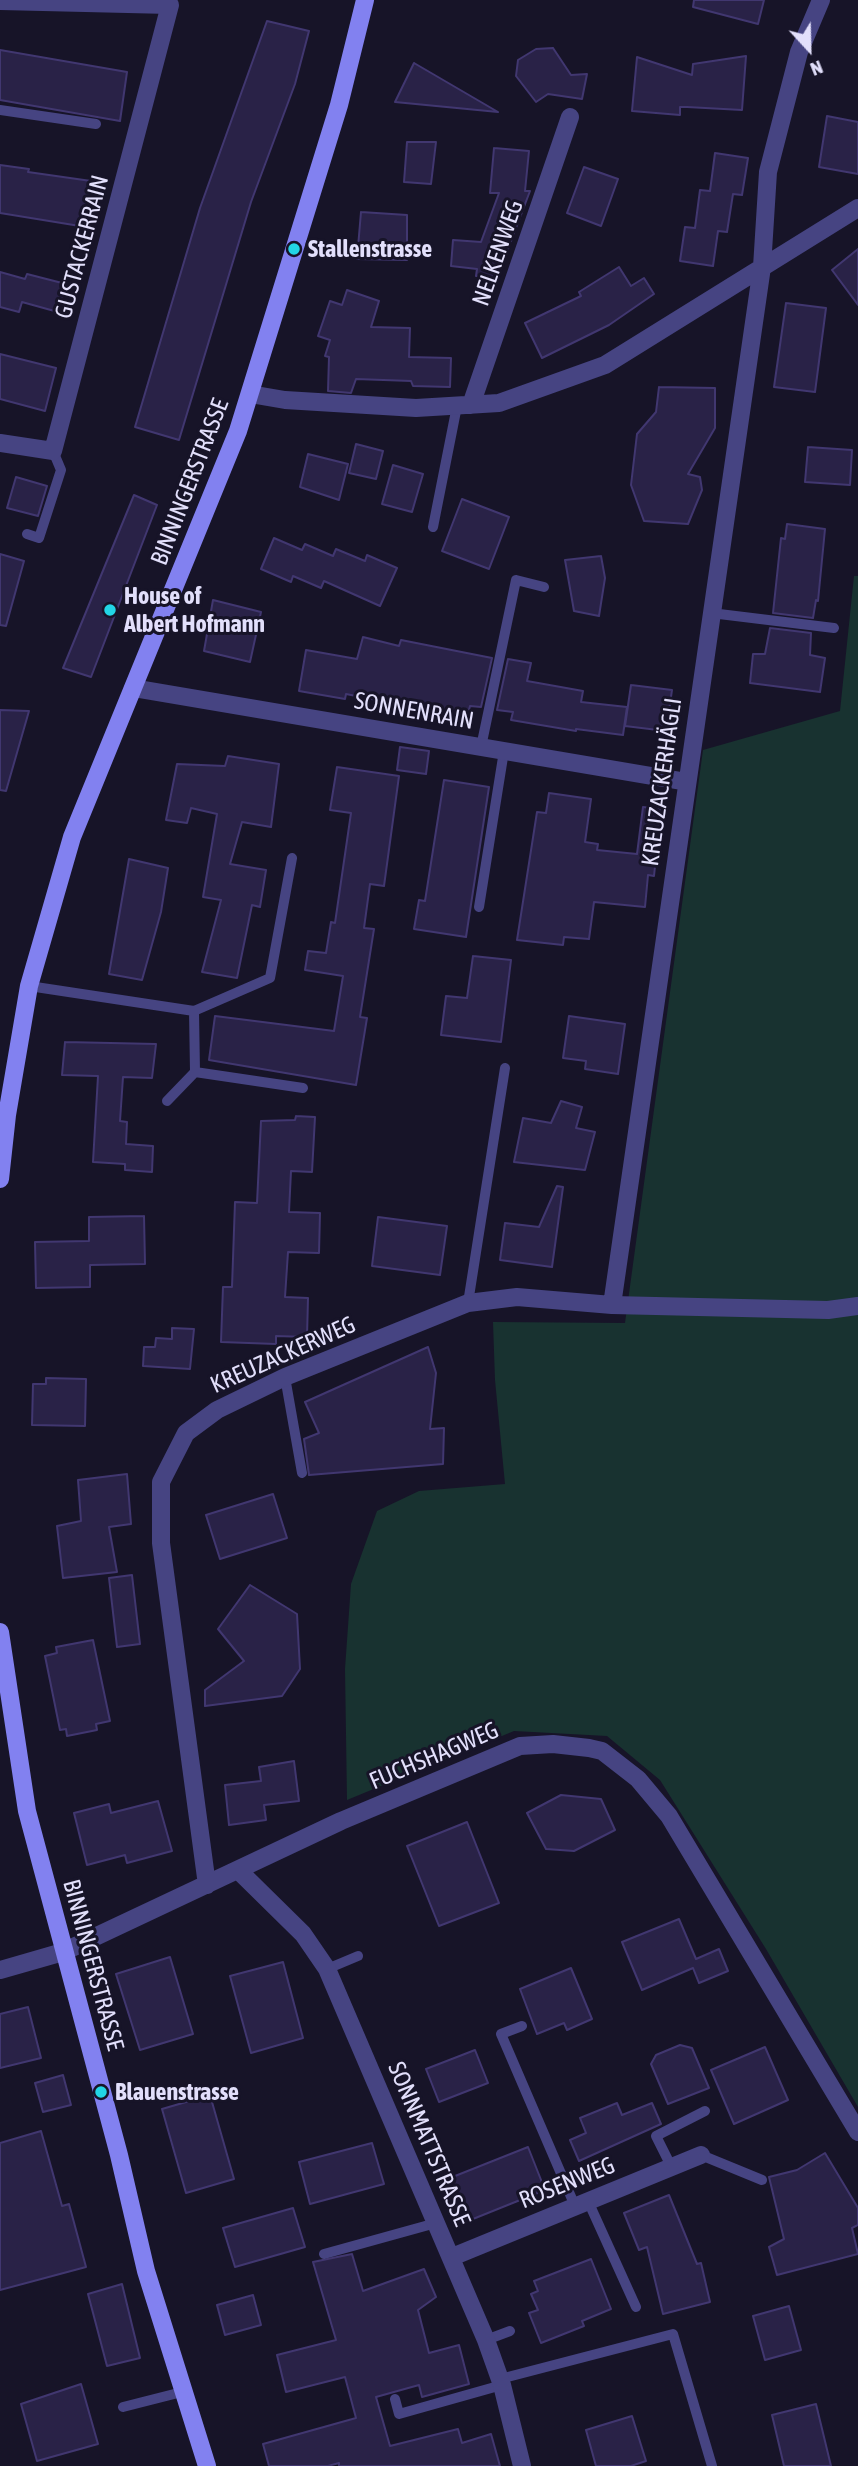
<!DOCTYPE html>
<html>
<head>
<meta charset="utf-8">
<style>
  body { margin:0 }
  #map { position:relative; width:858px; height:2466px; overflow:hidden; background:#171428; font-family:"Asap Condensed",sans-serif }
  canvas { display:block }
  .north { position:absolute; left:774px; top:14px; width:70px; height:70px; -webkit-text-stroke:5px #171428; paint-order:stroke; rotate:158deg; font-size:19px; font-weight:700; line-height:28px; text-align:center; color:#e2dffb }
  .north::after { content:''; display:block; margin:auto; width:24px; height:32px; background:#e2dffb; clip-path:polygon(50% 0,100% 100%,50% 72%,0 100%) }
</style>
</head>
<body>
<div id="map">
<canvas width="858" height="2466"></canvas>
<div class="north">N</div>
</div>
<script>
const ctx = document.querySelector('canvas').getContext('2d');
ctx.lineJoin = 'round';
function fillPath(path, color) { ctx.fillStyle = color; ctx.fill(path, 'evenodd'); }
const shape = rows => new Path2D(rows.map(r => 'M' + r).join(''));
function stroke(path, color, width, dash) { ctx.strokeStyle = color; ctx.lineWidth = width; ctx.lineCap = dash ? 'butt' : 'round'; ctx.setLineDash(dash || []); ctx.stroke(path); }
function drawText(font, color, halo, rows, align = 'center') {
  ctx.font = font + ' "Asap Condensed",sans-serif'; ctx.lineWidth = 6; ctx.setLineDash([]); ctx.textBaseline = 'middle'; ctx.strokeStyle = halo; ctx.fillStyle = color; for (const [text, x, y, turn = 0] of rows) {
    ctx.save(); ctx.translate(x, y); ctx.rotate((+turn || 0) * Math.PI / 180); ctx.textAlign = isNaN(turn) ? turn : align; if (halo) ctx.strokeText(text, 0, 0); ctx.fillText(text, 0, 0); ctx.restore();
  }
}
const green = shape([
  [854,576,858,576,858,2107,766,1949,660,1780,607,1736,514,1731,347,1800,345,1669,351,1584,377,1511,419,1491,505,1484,495,1380,493,1322,625,1323,703,750,840,711]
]);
const building = shape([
  [694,0,764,0,758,24,693,7,694,0],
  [267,21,309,31,295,84,251,202,179,440,135,427,200,208,267,21],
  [553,48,571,75,587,74,582,99,548,94,536,102,516,76,518,60,536,49,553,48],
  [0,50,127,72,120,121,0,100,0,50],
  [746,56,742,110,687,107,680,107,680,115,632,111,637,57,692,75,693,64,746,56],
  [414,63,498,112,395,102,414,63],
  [827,116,858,122,858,174,819,167,827,116],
  [407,142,436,142,431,184,404,182,407,142],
  [494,148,529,151,525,191,530,191,497,278,476,276,477,269,451,266,453,240,481,242,499,193,490,193,494,148],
  [715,153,748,158,742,195,733,194,727,232,718,231,713,266,680,261,685,227,695,228,700,190,710,191,715,153],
  [0,165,29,169,28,172,98,182,92,228,0,213,0,165],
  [584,167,618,179,601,226,567,213,584,167],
  [361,212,407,215,407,260,357,259,361,212],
  [858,249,858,305,832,270,858,249],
  [619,267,631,286,644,278,654,294,609,325,542,358,525,323,581,296,579,292,619,267],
  [0,272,25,279,27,274,66,284,58,312,22,302,19,312,0,307,0,272],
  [347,290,379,301,371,327,410,328,409,357,451,358,450,387,413,386,411,381,356,379,351,393,328,391,329,357,325,356,330,340,318,336,330,301,342,305,347,290],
  [786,303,826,308,815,392,774,387,786,303],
  [0,354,56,368,45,411,0,399,0,354],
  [659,387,715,388,715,428,688,474,700,477,702,490,688,524,644,521,631,485,637,434,656,412,659,387],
  [356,444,383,451,376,479,349,473,356,444],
  [808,447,852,450,850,485,805,482,808,447],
  [308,454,348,464,339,500,300,487,308,454],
  [393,465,423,474,412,512,382,504,393,465],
  [16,477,47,486,38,516,7,508,16,477],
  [134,495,157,505,91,677,63,668,134,495],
  [462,499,509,517,489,569,442,551,462,499],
  [787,524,825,529,818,601,816,600,813,618,773,613,781,538,785,539,787,524],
  [274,538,302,550,305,544,333,556,336,549,365,561,367,555,397,568,380,606,324,581,321,588,293,576,291,582,261,569,274,538],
  [0,554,24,561,6,626,0,625,0,554],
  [601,556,605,578,599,616,574,611,565,560,601,556],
  [213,600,261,612,250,662,204,651,213,600],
  [770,628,811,633,810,655,825,658,820,692,750,683,753,654,765,654,770,628],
  [363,637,399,646,401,640,492,658,481,707,470,706,467,718,346,694,345,699,299,691,306,650,357,659,363,637],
  [508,659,531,663,527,681,583,691,581,702,627,707,623,735,576,729,576,731,511,720,513,712,497,710,508,659],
  [631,685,672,690,666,731,625,726,631,685],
  [0,710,29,711,6,791,0,790,0,710],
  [400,747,429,751,426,774,397,770,400,747],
  [228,756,279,764,271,827,242,822,230,864,266,870,260,907,252,905,237,978,202,972,221,900,203,897,217,814,191,808,187,823,166,820,177,764,225,766,228,756],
  [337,767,399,776,384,886,370,884,364,928,374,929,360,1017,367,1018,356,1085,209,1060,215,1016,334,1031,343,976,305,970,308,951,326,953,331,922,335,923,351,813,330,810,337,767],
  [444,780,489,787,466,937,414,929,419,900,425,901,444,780],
  [549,793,591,799,585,842,598,844,597,850,637,854,643,807,661,809,654,876,648,875,645,907,594,902,589,939,564,937,563,945,517,940,537,812,546,813,549,793],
  [129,859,168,868,161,912,142,980,109,974,129,859],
  [473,956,511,960,501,1042,441,1035,446,996,467,998,473,956],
  [569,1016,625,1024,618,1074,585,1069,586,1061,563,1058,569,1016],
  [65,1042,156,1044,152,1078,123,1077,120,1121,127,1122,126,1144,153,1146,152,1172,125,1170,125,1164,93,1162,98,1076,62,1075,65,1042],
  [561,1101,582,1107,576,1128,595,1132,585,1170,514,1162,523,1118,551,1123,561,1101],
  [296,1116,315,1117,312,1172,291,1171,289,1212,320,1213,319,1253,288,1252,285,1297,308,1298,307,1337,276,1336,276,1344,221,1342,223,1287,232,1287,235,1202,257,1203,261,1121,295,1120,296,1116],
  [557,1186,563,1187,552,1267,500,1260,505,1223,539,1227,557,1186],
  [144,1216,145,1264,90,1265,90,1287,36,1288,35,1242,89,1241,89,1217,144,1216],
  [378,1217,447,1226,440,1275,372,1266,378,1217],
  [172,1328,194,1329,190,1369,143,1366,144,1347,155,1347,156,1338,172,1339,172,1328],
  [428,1347,436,1373,430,1429,444,1428,443,1464,309,1475,304,1439,319,1433,305,1402,428,1347],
  [46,1378,86,1379,85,1426,32,1425,33,1384,46,1384,46,1378],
  [127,1474,131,1524,109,1527,117,1572,63,1578,57,1526,81,1521,78,1480,127,1474],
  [273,1494,287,1538,220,1559,206,1515,273,1494],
  [132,1575,140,1644,117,1647,109,1578,132,1575],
  [250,1585,297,1614,300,1669,282,1696,205,1706,205,1690,244,1661,218,1629,250,1585],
  [93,1640,110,1721,96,1724,97,1730,67,1736,66,1729,60,1730,45,1656,57,1653,56,1647,93,1640],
  [294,1761,299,1801,264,1805,266,1820,229,1825,225,1785,261,1781,259,1767,294,1761],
  [561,1795,601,1799,615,1830,574,1851,546,1849,527,1813,561,1795],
  [158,1801,172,1851,127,1863,125,1855,87,1865,74,1813,109,1804,111,1813,158,1801],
  [467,1822,499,1903,439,1926,407,1846,467,1822],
  [679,1919,696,1959,719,1949,728,1971,699,1983,693,1968,642,1990,622,1942,679,1919],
  [170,1957,193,2034,140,2050,116,1974,170,1957],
  [283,1962,303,2038,251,2053,230,1976,283,1962],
  [571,1968,592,2019,567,2030,564,2023,537,2034,520,1989,571,1968],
  [28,2007,41,2058,0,2068,0,2014,28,2007],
  [680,2045,692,2048,709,2088,668,2104,651,2064,656,2055,680,2045],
  [765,2047,788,2100,734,2124,711,2070,765,2047],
  [475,2050,488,2083,439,2102,426,2069,475,2050],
  [63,2075,71,2105,43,2112,35,2083,63,2075],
  [210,2095,234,2179,186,2193,162,2109,210,2095],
  [617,2103,622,2115,652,2103,661,2124,579,2161,570,2140,586,2133,580,2118,617,2103],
  [41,2131,62,2206,69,2204,86,2267,0,2290,0,2143,41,2131],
  [372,2143,384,2184,310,2204,299,2162,372,2143],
  [528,2147,545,2190,468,2221,450,2178,528,2147],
  [825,2153,858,2208,858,2225,852,2228,858,2254,777,2275,769,2247,784,2239,769,2177,797,2170,825,2153],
  [669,2195,697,2264,701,2263,710,2302,663,2314,647,2247,639,2250,624,2213,669,2195],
  [293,2208,305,2247,235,2267,223,2228,293,2208],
  [352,2254,363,2291,424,2269,436,2297,418,2310,429,2353,459,2345,469,2384,422,2397,419,2385,376,2397,390,2446,458,2429,462,2443,491,2434,500,2466,339,2466,339,2463,328,2466,269,2466,263,2444,356,2418,345,2377,286,2392,277,2355,336,2340,313,2262,352,2254],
  [591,2259,611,2309,582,2321,584,2326,541,2343,529,2313,538,2310,531,2294,538,2291,534,2281,591,2259],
  [122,2284,140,2358,107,2366,88,2294,122,2284],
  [253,2295,261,2325,225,2335,217,2305,253,2295],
  [789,2306,801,2350,765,2360,753,2316,789,2306],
  [81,2384,98,2444,37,2461,21,2404,81,2384],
  [816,2404,831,2466,784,2466,772,2415,816,2404],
  [632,2416,646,2461,631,2466,596,2466,586,2430,632,2416]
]);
const lane = shape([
  [0,110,96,124],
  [433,527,457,406],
  [27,534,39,538,61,470,53,451],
  [711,613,834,628],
  [481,747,516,580,544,587],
  [479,907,504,751],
  [29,986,194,1011,195,1072,167,1101],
  [194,1011,270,978,292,858],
  [195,1072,303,1088],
  [468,1303,505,1068],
  [285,1377,302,1473],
  [327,1969,358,1956],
  [522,2026,501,2034,575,2206],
  [701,2155,762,2180],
  [671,2166,656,2136,705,2111],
  [588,2201,636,2307],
  [324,2254,436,2223],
  [486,2340,510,2331],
  [500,2379,673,2334,712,2466],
  [395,2399,399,2414,502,2385],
  [123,2407,182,2392]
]);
const street = shape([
  [0,1,170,5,53,451,0,443],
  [250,394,285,400,416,408,499,403,605,365,858,208],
  [471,405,570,117],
  [133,688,687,782],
  [612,1305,762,267,768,172,799,52,821,0],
  [239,1871,303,1934,327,1969,486,2340,502,2385,522,2466],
  [207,1885,161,1543,161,1482,186,1433,217,1410,285,1377,468,1303,517,1297,612,1305,828,1310,858,1306],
  [0,1970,63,1952,341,1821,520,1746,553,1744,589,1748,602,1751,638,1779,669,1816,858,2132],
  [452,2257,701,2155]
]);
const secondary = shape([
  [0,1179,7,1115,29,986,72,837,238,431,339,105,365,0],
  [0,1632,27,1811,119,2155,146,2271,207,2466]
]);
const markers = [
  [294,249,7,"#22d5e5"],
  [110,610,7,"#22d5e5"],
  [101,2092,7,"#22d5e5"]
];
const streetNames = [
  ["GUSTACKERRAIN",82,247,-75],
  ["NELKENWEG",498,253,-71],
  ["BINNINGERSTRASSE",190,482,-69],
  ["SONNENRAIN",414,711,10],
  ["KREUZACKERHÄGLI",662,782,-82],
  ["KREUZACKERWEG",283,1355,-24],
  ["FUCHSHAGWEG",434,1756,-23],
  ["BINNINGERSTRASSE",93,1965,75],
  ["SONNMATTSTRASSE",429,2144,67],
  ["ROSENWEG",567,2183,-22]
];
const poiNames = [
  ["Stallenstrasse",308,249],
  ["House of",124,596],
  ["Albert Hofmann",124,624],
  ["Blauenstrasse",115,2092]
];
fillPath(green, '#183230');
fillPath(building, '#292247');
stroke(building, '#413770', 2);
stroke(lane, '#464482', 10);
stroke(street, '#464482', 18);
stroke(secondary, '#8281f0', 18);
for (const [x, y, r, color] of markers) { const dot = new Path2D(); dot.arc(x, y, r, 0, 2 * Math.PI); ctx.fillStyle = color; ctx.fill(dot); stroke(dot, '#171428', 2.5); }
drawText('24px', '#e2dffb', '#171428', streetNames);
drawText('bold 24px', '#e2dffb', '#171428', poiNames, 'left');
</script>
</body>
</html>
